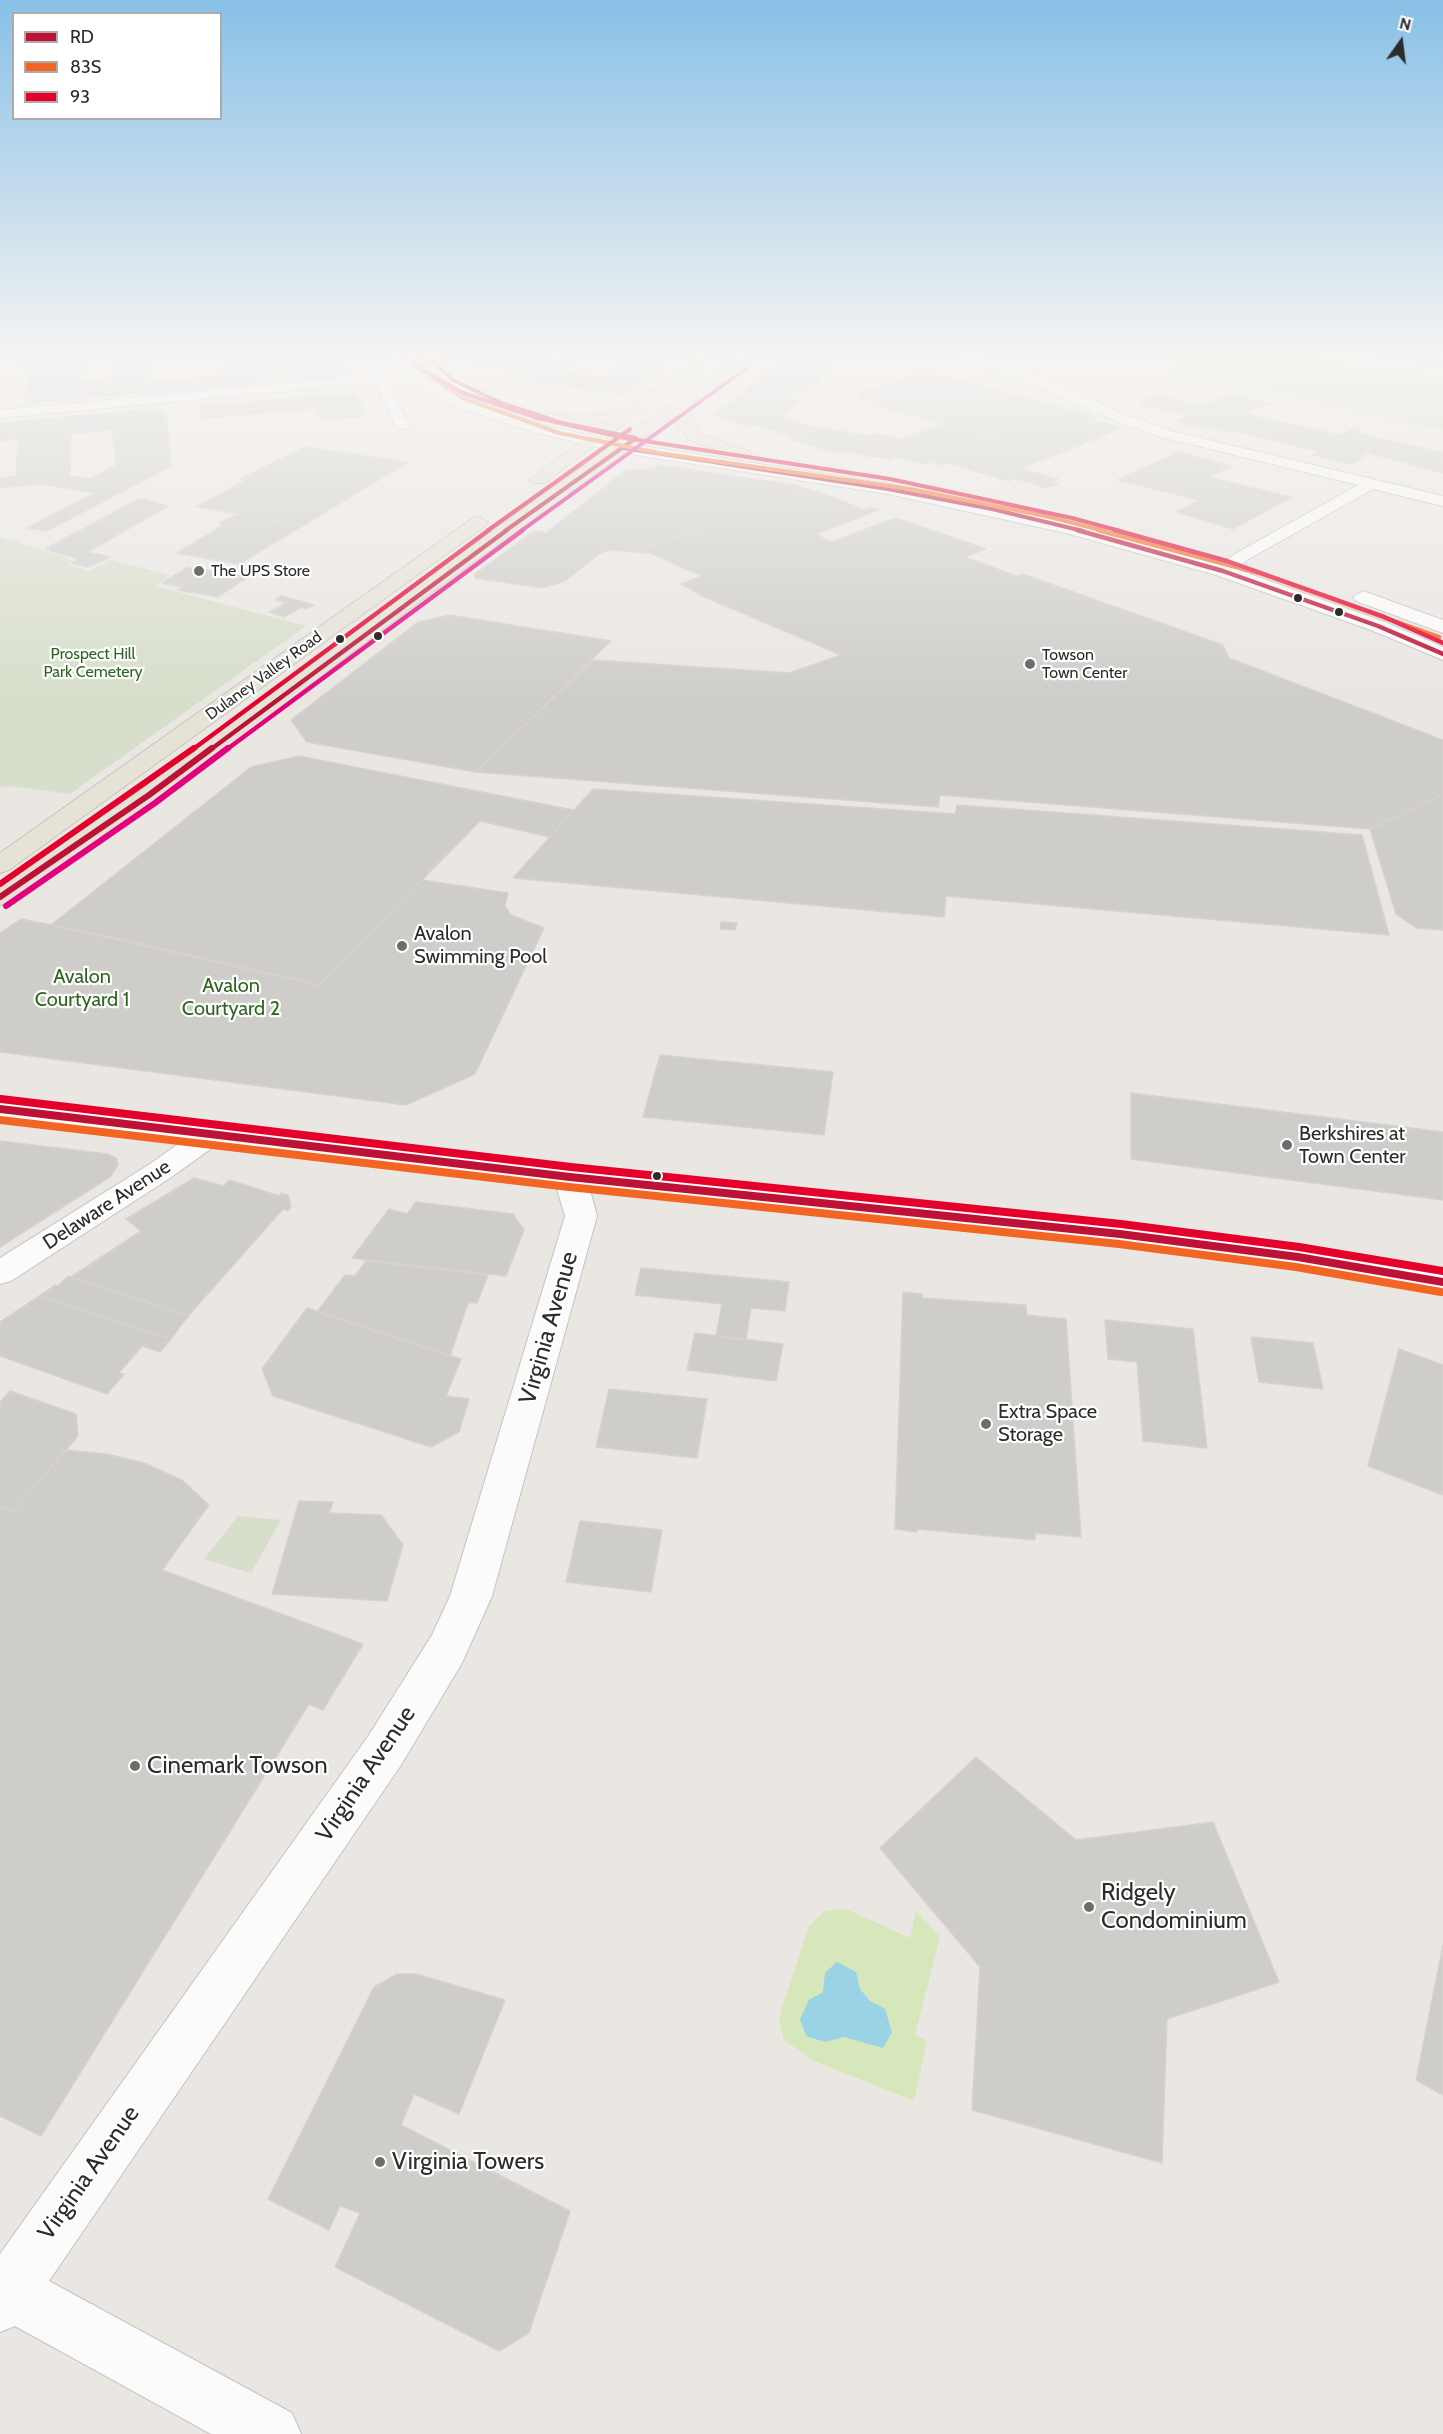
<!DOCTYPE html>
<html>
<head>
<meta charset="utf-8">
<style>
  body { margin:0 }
  #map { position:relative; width:1443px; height:2434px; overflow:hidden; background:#eae7e3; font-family:Cabin,sans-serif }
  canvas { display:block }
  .legend { position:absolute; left:12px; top:12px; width:210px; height:108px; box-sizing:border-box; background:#fff; border:2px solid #ababab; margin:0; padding:8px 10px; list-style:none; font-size:18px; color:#2c2c2c }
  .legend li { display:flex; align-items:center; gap:12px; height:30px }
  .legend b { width:30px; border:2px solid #ababab }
  .north { position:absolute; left:1371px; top:12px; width:60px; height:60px; -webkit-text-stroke:4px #fff; paint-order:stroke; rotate:14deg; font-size:16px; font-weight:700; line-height:24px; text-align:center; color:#2c2c2c }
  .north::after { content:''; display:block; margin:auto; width:21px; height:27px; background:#2c2c2c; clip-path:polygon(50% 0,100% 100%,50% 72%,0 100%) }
</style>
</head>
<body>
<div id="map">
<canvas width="1443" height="2434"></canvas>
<ul class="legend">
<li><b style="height:8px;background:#be1136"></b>RD</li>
<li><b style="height:8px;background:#f26522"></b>83S</li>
<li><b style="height:8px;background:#e4002b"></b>93</li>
</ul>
<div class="north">N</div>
</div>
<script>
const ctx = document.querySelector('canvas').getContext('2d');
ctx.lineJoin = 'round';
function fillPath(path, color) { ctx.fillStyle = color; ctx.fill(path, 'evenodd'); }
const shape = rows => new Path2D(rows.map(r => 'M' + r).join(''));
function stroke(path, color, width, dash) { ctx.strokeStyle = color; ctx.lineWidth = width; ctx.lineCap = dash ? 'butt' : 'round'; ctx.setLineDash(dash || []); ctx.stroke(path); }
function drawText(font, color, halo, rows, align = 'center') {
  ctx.font = font + ' Cabin,sans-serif'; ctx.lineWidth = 4.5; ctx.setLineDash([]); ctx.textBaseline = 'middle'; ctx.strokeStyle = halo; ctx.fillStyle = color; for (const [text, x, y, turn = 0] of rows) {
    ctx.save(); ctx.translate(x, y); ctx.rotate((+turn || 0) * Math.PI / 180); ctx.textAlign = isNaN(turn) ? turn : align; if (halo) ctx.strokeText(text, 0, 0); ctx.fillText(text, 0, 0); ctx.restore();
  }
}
const education = shape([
  [1191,360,1443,360,1443,431,1168,376]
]);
const green = shape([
  [1183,360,1275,360,1320,368,1328,365,1369,368,1443,378,1443,428,1340,403,1165,372]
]);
const cemetery = shape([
  [0,537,68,558,72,561,68,564,89,571,111,560,170,575,155,586,306,626,70,794,11,786,0,787],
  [238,1516,281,1520,251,1573,204,1559]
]);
const pitch = shape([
  [846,1909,910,1938,916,1911,940,1937,915,2035,927,2041,914,2101,814,2061,784,2040,779,2022,781,2011,809,1926,824,1911]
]);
const water = shape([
  [837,1962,856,1972,860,1989,870,2001,885,2009,892,2032,883,2048,844,2037,825,2042,806,2036,800,2019,809,2000,823,1992,825,1973]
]);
const building = shape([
  [16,360,147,360,149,382,227,375,223,360,257,360,258,365,293,363,291,360,344,360,349,375,25,403,29,368,14,365,16,360],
  [115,362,115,378,82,380,83,364,115,362],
  [467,360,506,360,549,365,557,360,580,360,561,372,603,377,628,360,670,360,622,394,514,380,527,371,469,363,467,360],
  [790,360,811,360,832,366,810,390,786,397,798,401,780,417,751,427,715,415,774,365,790,360],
  [919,374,947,377,1086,414,1095,417,1090,419,1121,428,1059,454,869,404,873,402,858,398,862,397,855,395,919,374],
  [356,393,366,416,320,420,316,408,201,419,199,406,356,393],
  [1231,394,1270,404,1242,413,1340,435,1354,428,1361,429,1355,432,1381,439,1368,446,1372,447,1364,452,1369,453,1357,456,1363,458,1351,464,1312,455,1318,451,1232,431,1228,433,1206,426,1202,428,1193,426,1177,421,1188,416,1139,404,1153,395,1207,406,1212,404,1208,403,1231,394],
  [153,409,166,411,171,466,47,531,27,528,94,493,41,484,0,488,0,478,16,476,18,439,0,441,0,423,153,409],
  [112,430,116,465,90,479,70,476,71,434,112,430],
  [780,417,818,429,794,437,756,425,780,417],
  [942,424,1058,454,1021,468,1058,479,1051,482,1058,484,1047,488,1014,478,1009,481,948,463,973,453,929,439,924,441,908,436,942,424],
  [822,428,870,436,876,434,902,439,908,436,924,441,929,439,973,453,943,465,932,462,927,464,895,457,890,460,877,456,872,457,853,452,829,451,788,439,822,428],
  [1381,439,1443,452,1443,473,1364,452,1372,447,1368,446,1381,439],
  [305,447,408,462,304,525,197,507,246,480,240,479,305,447],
  [1179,452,1231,466,1208,477,1292,497,1233,529,1176,512,1200,500,1117,480,1179,452],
  [659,465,795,485,827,495,799,494,642,549,646,553,614,550,602,552,565,581,542,588,475,578,475,574,534,531,546,533,626,470,655,469,659,465],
  [799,494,827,495,863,509,871,507,879,510,816,534,831,542,896,518,986,549,965,557,1017,576,1023,574,1223,645,1229,658,1443,740,1443,794,1370,829,940,795,938,807,476,772,593,660,789,673,841,655,702,596,681,584,701,576,642,549,799,494],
  [141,498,168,506,88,552,111,557,88,567,72,563,78,559,45,549,141,498],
  [238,514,304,525,239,564,176,553,222,526,220,523,238,514],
  [188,567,248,577,218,597,177,590,183,587,162,583,188,567],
  [282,596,314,605,306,609,302,607,284,617,269,612,286,603,274,600,282,596],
  [450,615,611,641,476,772,307,742,291,720,418,622,450,615],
  [299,756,573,810,550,837,480,821,319,985,51,925,251,767,299,756],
  [593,789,955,814,957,805,1362,835,1389,935,946,896,944,917,513,878,593,789],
  [1443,794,1443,930,1416,928,1396,914,1370,829,1443,794],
  [422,880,508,893,505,906,511,915,544,928,475,1074,406,1105,0,1052,0,933,21,919,108,936,319,985,422,880],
  [721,922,737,923,735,930,720,929,721,922],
  [660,1055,833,1072,824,1135,643,1117,660,1055],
  [1131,1093,1443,1132,1443,1200,1131,1159,1131,1093],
  [0,1141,108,1154,117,1159,118,1165,110,1177,0,1247,0,1141],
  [194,1178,224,1186,229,1180,280,1196,281,1193,288,1195,291,1206,288,1211,283,1209,189,1315,71,1277,141,1231,126,1219,194,1178],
  [416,1202,513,1214,524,1230,506,1276,352,1258,389,1209,407,1214,416,1202],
  [366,1261,488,1275,477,1303,468,1303,450,1356,317,1312,345,1275,355,1276,366,1261],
  [641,1268,789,1282,785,1311,751,1308,746,1340,716,1336,722,1304,635,1295,641,1268],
  [68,1276,71,1277,189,1315,171,1339,39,1296,55,1285,58,1286,68,1276],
  [903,1292,922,1294,922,1298,1026,1305,1027,1315,1066,1319,1081,1537,1035,1533,1035,1540,917,1529,917,1532,895,1529,903,1292],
  [39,1296,171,1339,160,1352,142,1346,119,1373,124,1374,107,1394,0,1356,0,1322,39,1296],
  [307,1308,461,1359,446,1396,469,1399,459,1432,431,1447,273,1396,262,1369,307,1308],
  [1105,1320,1193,1329,1207,1448,1143,1441,1137,1362,1108,1359,1105,1320],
  [695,1333,783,1344,776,1381,687,1370,695,1333],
  [1251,1337,1313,1343,1323,1389,1259,1382,1251,1337],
  [1399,1349,1443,1365,1443,1495,1368,1466,1399,1349],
  [609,1389,707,1399,697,1458,596,1447,609,1389],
  [10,1391,76,1414,78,1436,13,1511,0,1506,0,1402,10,1391],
  [66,1450,107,1454,144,1463,182,1480,209,1505,162,1570,363,1644,323,1710,309,1704,41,2136,0,2116,0,1506,13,1511,66,1450],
  [299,1501,333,1502,329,1513,381,1515,403,1545,387,1601,272,1594,299,1501],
  [580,1521,662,1530,651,1592,566,1582,580,1521],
  [976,1757,1076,1840,1213,1822,1279,1982,1167,2019,1162,2163,972,2110,980,1967,880,1848,976,1757],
  [1443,1945,1443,2095,1416,2080,1443,1945],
  [397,1974,416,1974,505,2000,459,2114,414,2094,401,2125,570,2211,529,2333,499,2351,335,2267,360,2213,340,2206,329,2230,268,2199,374,1987,397,1974]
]);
const street = shape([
  [367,360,375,360,383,375,442,367,448,371,442,375,387,382,410,426,403,430,396,426,375,383,0,418,0,410,371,376,365,363,367,360],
  [961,360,981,360,1042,377,1118,412,1171,431,1443,496,1443,506,1373,489,1247,560,1229,575,1217,575,1215,571,1217,567,1235,554,1358,485,1161,437,1108,418,1032,383,961,360],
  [1321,360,1382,360,1443,369,1443,377,1372,366,1327,364,1321,360],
  [212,1125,222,1127,226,1134,222,1141,170,1178,11,1281,0,1284,0,1258,150,1164,202,1127,212,1125]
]);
const secondary = shape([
  [393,360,407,360,415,372,464,400,539,424,623,443,888,484,1069,523,1230,567,1385,622,1443,647,1443,660,1371,630,1216,575,1066,533,888,494,623,453,530,431,454,406,405,378,393,360],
  [425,360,440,360,458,377,478,390,471,394,448,383,425,360],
  [1363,591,1443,620,1443,633,1356,601,1353,597,1363,591],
  [0,1099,570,1166,1120,1222,1298,1245,1443,1269,1443,1295,1298,1269,1120,1246,590,1190,597,1216,492,1596,462,1663,401,1765,49,2281,292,2413,301,2434,211,2434,15,2326,0,2332,0,2254,369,1735,432,1635,450,1596,565,1216,556,1186,0,1119,0,1099]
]);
const primary = shape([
  [695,360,711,360,544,483,532,483,530,480,532,477,609,421,586,426,534,419,527,415,529,412,586,416,626,410,695,360],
  [732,360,748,360,686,408,700,434,749,451,751,454,749,457,737,457,690,440,678,426,676,416,431,593,157,800,9,902,0,905,0,885,141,790,417,585,732,360],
  [479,517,488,522,485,526,9,870,0,873,0,853,473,518,479,517]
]);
const bus1Far3 = shape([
  [432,360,453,380,501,403,562,423,636,438],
  [623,448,888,489,992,509,1083,531],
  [505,531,636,438]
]);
const bus1Far2 = shape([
  [1077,530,1223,571,1378,626,1443,654],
  [210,750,507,530]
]);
const bus1Far1 = shape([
  [0,897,149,795,212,748]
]);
const bus1 = shape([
  [0,1109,570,1177,1120,1234,1298,1257,1443,1282]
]);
const bus2Far2 = shape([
  [424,367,435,379,463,398,559,433,659,453,910,489,1050,517,1104,531]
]);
const bus2Far1 = shape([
  [1098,530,1259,573,1439,637]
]);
const bus2 = shape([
  [0,1120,569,1187,1119,1244,1296,1267,1441,1292]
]);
const bus3Far3 = shape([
  [413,360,417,367,463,393,538,418,625,438,890,479,1072,518,1120,531],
  [487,531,630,429]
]);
const bus3Far2 = shape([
  [1115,530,1227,561,1382,616,1443,643],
  [192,750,489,530]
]);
const bus3Far1 = shape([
  [0,884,194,748]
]);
const bus3 = shape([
  [1,1099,571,1167,1121,1224,1299,1247,1443,1271]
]);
const bus4Far2 = shape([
  [521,531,747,368]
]);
const bus4Far1 = shape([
  [226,750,523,530]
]);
const bus4 = shape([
  [6,906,155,803,228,748]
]);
const markers = [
  [199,571,6,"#6e6d6c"],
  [1298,598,5,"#2c2c2c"],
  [1339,612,5,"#2c2c2c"],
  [378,636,5,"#2c2c2c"],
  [340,639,5,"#2c2c2c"],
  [1030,664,6,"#6e6d6c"],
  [402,946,6,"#6e6d6c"],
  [1287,1145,6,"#6e6d6c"],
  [657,1176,5,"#2c2c2c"],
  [986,1424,6,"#6e6d6c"],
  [135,1766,6,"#6e6d6c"],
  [1089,1907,6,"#6e6d6c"],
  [380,2162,6,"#6e6d6c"]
];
const farPoinames = [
  ["The UPS Store",211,571],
  ["Towson",1042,655],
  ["Town Center",1042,673]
];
const farParknames = [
  ["Prospect Hill",93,654],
  ["Park Cemetery",93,672]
];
const farStreetnames = [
  ["Dulaney Valley Road",264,676,-36]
];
const poiNames = [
  ["Avalon",414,934],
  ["Swimming Pool",414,957],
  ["Berkshires at",1299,1134],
  ["Town Center",1299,1157],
  ["Extra Space",998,1412],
  ["Storage",998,1435]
];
const parkNames = [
  ["Avalon",82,977],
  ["Courtyard 1",82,1000],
  ["Avalon",231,986],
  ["Courtyard 2",231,1009]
];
const streetNames = [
  ["Delaware Avenue",107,1205,-33]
];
const nearStreetnames = [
  ["Virginia Avenue",549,1328,-74],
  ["Virginia Avenue",366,1774,-56],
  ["Virginia Avenue",89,2173,-55]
];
const nearPoinames = [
  ["Cinemark Towson",147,1766],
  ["Ridgely",1101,1893],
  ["Condominium",1101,1921],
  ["Virginia Towers",392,2162]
];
fillPath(education, '#e4ded2');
fillPath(green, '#cde3be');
fillPath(cemetery, '#d7decb');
fillPath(pitch, '#d7e7bc');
fillPath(water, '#9bd3e6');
fillPath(building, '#cfcdca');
stroke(building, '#d5d2cf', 1.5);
stroke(street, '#c4c3c3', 2);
stroke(secondary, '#c4c3c3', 2);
stroke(primary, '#c6c4c2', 2);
fillPath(street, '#fcfbfb');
fillPath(secondary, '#fcfbfb');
fillPath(primary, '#e6e2d6');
stroke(bus1Far3, '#be1136', 4);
stroke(bus1Far2, '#be1136', 4.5);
stroke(bus1Far1, '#be1136', 6);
stroke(bus1, '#be1136', 8);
stroke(bus2Far2, '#f26522', 4);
stroke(bus2Far1, '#f26522', 4.5);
stroke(bus2, '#f26522', 8);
stroke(bus3Far3, '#e4002b', 4);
stroke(bus3Far2, '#e4002b', 4.5);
stroke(bus3Far1, '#e4002b', 6);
stroke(bus3, '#e4002b', 8);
stroke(bus4Far2, '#e5007d', 4);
stroke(bus4Far1, '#e5007d', 4.5);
stroke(bus4, '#e5007d', 6);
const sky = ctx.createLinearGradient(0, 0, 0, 701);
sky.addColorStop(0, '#89c0e7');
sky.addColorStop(0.51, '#f6f4f2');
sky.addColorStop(1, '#f6f4f200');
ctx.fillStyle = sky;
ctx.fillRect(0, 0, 1443, 701);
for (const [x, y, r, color] of markers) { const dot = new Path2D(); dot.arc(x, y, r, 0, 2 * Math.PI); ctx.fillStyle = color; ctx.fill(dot); stroke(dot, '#fff', 2); }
drawText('16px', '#2c2c2c', '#fff', farPoinames, 'left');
drawText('16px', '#2e661f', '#fff', farParknames);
drawText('16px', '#2c2c2c', '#fff', farStreetnames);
drawText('20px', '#2c2c2c', '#fff', poiNames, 'left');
drawText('20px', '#2e661f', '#fff', parkNames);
drawText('20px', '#2c2c2c', '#fff', streetNames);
drawText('24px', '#2c2c2c', '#fff', nearStreetnames);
drawText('24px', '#2c2c2c', '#fff', nearPoinames, 'left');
</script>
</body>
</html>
